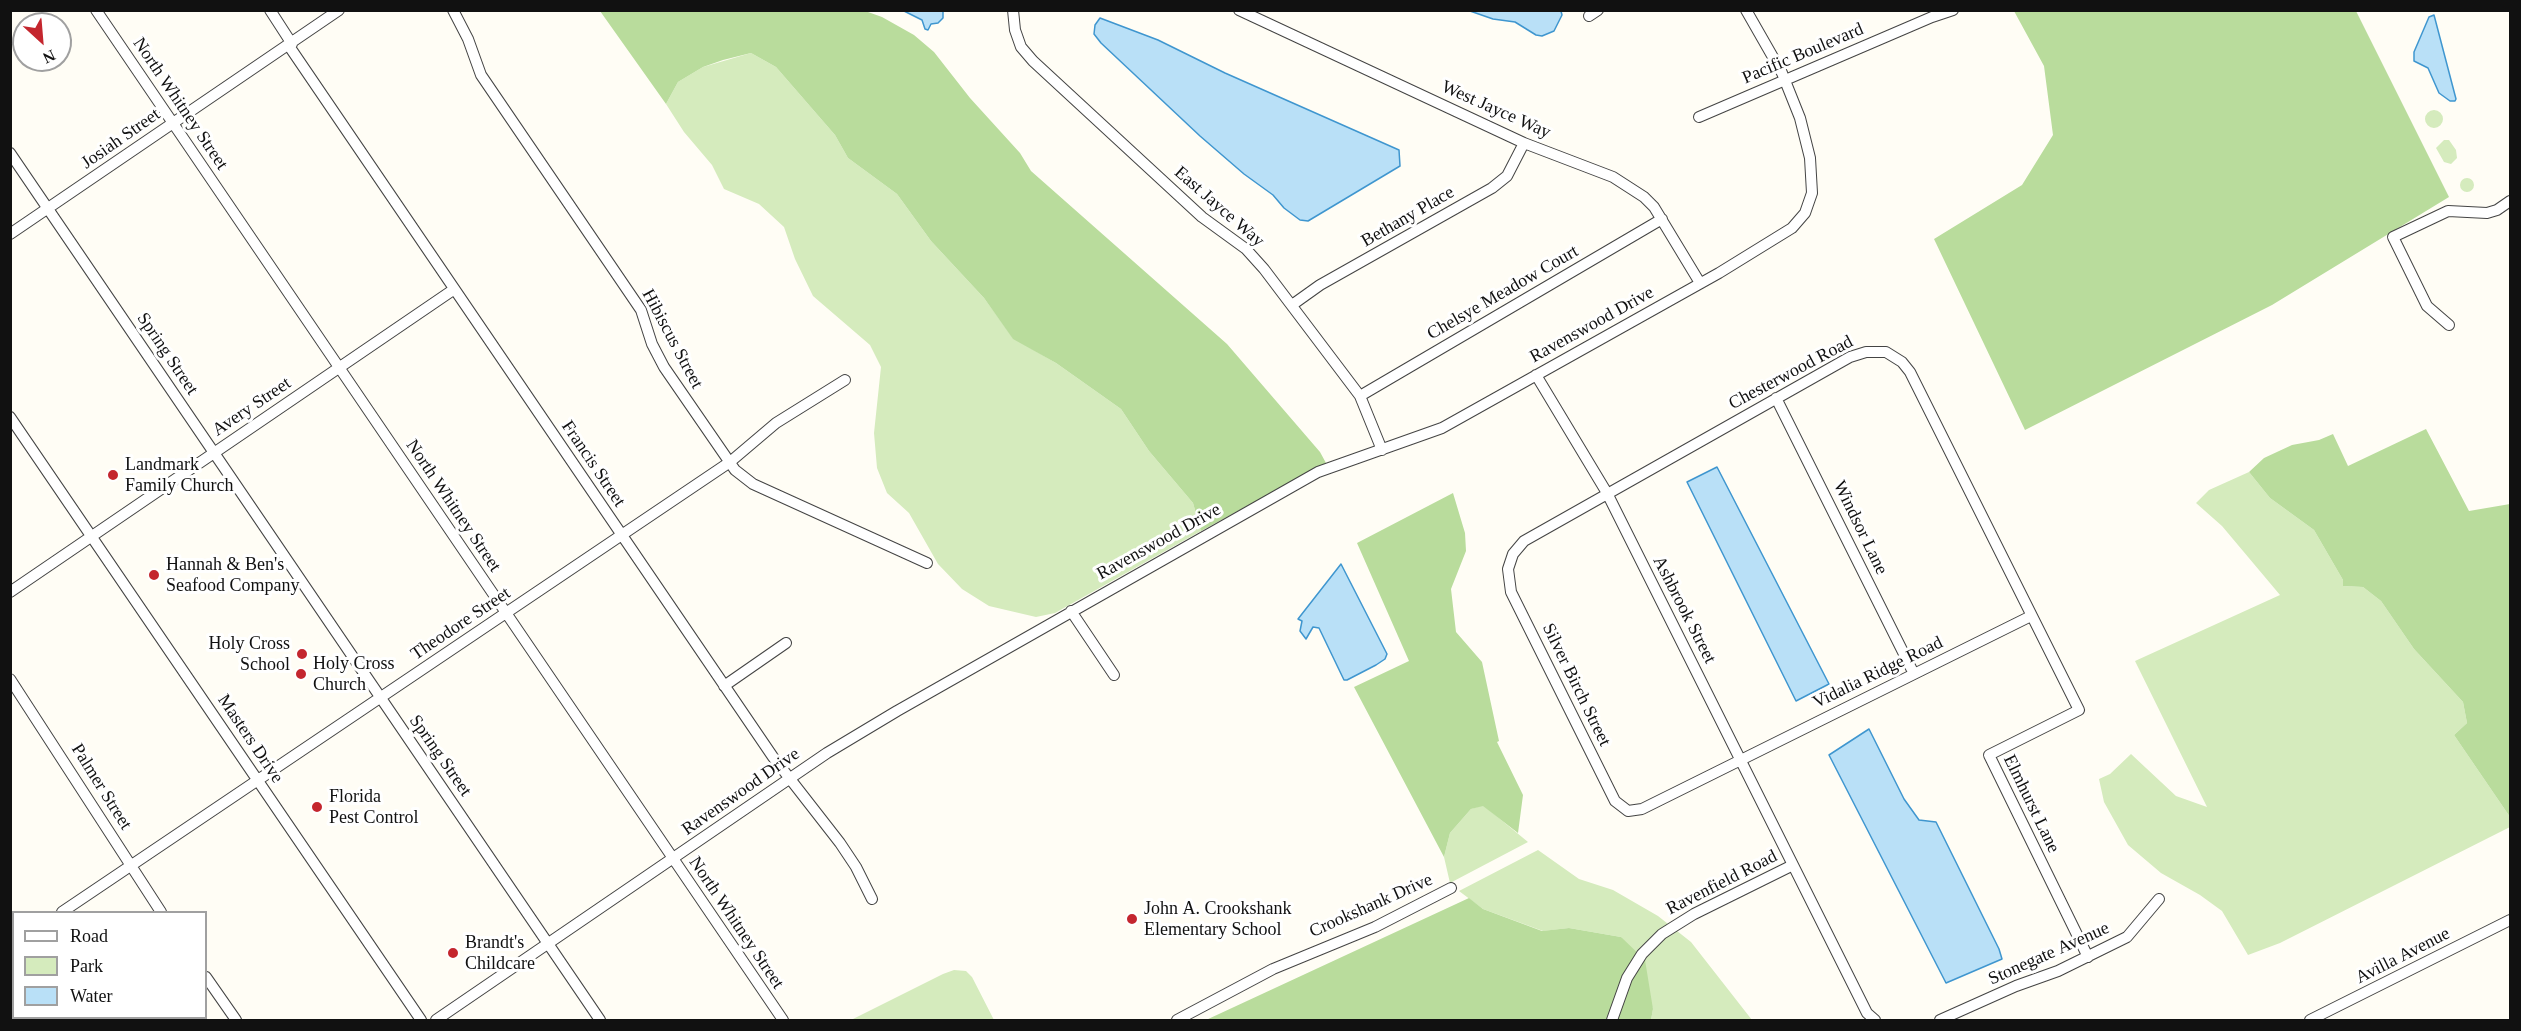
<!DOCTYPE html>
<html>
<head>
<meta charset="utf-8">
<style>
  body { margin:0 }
  #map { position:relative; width:2521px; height:1031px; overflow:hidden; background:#fffdf5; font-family:Georgia,serif }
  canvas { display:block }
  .frame { position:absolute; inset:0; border:12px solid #111; pointer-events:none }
  .legend { position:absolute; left:12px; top:911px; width:195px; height:108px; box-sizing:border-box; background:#fff; border:2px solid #a0a0a0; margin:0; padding:8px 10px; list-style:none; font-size:18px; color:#111 }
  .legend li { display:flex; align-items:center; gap:12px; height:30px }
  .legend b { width:30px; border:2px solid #a0a0a0 }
  .north { position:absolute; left:12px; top:12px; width:60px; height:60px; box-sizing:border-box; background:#fff; border:2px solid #a0a0a0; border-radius:50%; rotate:154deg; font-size:16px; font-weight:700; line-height:24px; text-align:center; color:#111 }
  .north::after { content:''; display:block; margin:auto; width:21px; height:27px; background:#c4262e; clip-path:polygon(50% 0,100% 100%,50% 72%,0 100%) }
</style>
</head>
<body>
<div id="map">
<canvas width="2521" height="1031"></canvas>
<div class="frame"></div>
<ul class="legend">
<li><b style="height:8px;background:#fff"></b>Road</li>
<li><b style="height:16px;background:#d5ebbd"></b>Park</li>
<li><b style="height:16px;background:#b9e0f7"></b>Water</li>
</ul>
<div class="north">N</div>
</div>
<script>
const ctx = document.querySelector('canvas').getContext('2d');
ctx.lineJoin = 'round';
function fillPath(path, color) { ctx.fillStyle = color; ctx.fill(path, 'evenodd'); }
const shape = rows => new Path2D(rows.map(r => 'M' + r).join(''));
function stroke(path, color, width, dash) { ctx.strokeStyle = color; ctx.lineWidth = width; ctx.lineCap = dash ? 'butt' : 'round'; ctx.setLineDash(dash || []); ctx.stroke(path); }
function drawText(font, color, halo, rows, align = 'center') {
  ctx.font = font + ' Georgia,serif'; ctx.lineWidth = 6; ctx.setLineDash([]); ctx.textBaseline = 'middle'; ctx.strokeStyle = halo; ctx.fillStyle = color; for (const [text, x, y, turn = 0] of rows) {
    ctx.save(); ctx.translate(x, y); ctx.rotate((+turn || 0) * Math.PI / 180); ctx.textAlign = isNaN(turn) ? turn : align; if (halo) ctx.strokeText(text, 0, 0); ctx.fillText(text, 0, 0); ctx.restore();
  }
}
const green = shape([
  [751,53,776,67,835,135,848,158,897,194,931,241,984,298,1013,338,1056,363,1121,409,1149,451,1193,503,1201,531,1055,613,1036,617,989,606,962,589,938,564,909,513,887,493,877,468,874,433,881,367,870,345,813,296,795,259,784,227,759,204,724,189,712,165,684,132,666,104,678,82,703,67],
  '2425 119a9 9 0 1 1 18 0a9 9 0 1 1-18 0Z',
  [2444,140,2449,140,2456,150,2457,158,2451,164,2444,162,2436,148],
  '2460 185a7 7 0 1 1 14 0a7 7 0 1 1-14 0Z',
  [2249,472,2270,498,2314,530,2343,580,2343,586,2363,587,2381,601,2414,649,2463,702,2467,723,2454,735,2510,817,2510,827,2280,943,2248,955,2222,911,2200,895,2161,873,2128,845,2104,802,2099,779,2110,774,2131,754,2176,796,2207,807,2135,661,2280,595,2222,526,2196,503,2209,490],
  [1483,805,1528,842,1450,883,1444,857,1450,833,1471,809],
  [1538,850,1579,879,1613,890,1658,916,1691,942,1752,1020,1651,1020,1653,1009,1621,937,1569,928,1543,931,1483,909,1459,891],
  [954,970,966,971,972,977,994,1020,851,1020,943,974]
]);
const forest = shape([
  [600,11,852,11,868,12,882,17,914,35,934,52,970,98,1020,153,1031,171,1227,344,1320,452,1326,463,1201,531,1193,503,1149,451,1121,409,1056,363,1013,339,984,298,931,241,897,194,848,158,835,135,776,67,751,53,723,60,703,67,678,82,666,104],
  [2014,11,2356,11,2449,197,2272,305,2025,430,1934,239,2022,185,2053,135,2044,66],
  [2426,429,2469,511,2510,504,2510,817,2454,735,2467,723,2463,702,2414,649,2381,601,2363,587,2343,586,2343,580,2314,530,2270,498,2249,472,2264,458,2292,445,2319,440,2333,434,2348,466],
  [1453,493,1465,533,1466,551,1451,589,1456,632,1482,662,1499,741,1497,742,1523,795,1518,833,1483,806,1471,809,1450,833,1444,857,1354,687,1409,661,1357,543],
  [1469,898,1483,909,1542,931,1569,928,1621,937,1645,960,1653,1009,1651,1020,1206,1020]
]);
const water = shape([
  [904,11,943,11,943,18,938,23,931,24,928,30,925,29,922,20,904,11],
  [1470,11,1561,11,1562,15,1554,31,1542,36,1536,35,1515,22,1493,19,1470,11],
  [2434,15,2456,99,2455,101,2450,101,2439,93,2428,68,2414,61,2414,52,2429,17,2434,15],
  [1100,18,1158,40,1225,73,1399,150,1400,166,1308,221,1300,220,1284,208,1273,195,1244,174,1200,136,1101,43,1094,34,1095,25,1100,18],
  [1717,467,1829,684,1796,701,1687,482,1717,467],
  [1341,564,1387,654,1385,659,1376,665,1347,680,1344,680,1319,628,1313,627,1306,639,1300,631,1302,621,1298,619,1341,564],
  [1869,729,1904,799,1919,820,1936,822,1999,949,2002,959,1946,983,1829,755,1869,729]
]);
const minor = shape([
  [96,10,783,1020],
  [270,10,292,44],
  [453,10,468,39,481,75,641,310,652,344,664,367,735,470,753,484,927,563],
  [1013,10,1015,30,1021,47,1033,61,1202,217,1246,249,1264,269,1360,396,1382,450],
  [1239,10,1524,143,1613,177,1644,197,1654,207,1700,283],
  [1589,16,1598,10],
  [289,46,773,757,840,843,856,867,872,899],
  [1699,117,1932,17,1953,10],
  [10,153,600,1020],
  [10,234,339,10],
  [1292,305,1320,285,1492,188,1507,176,1524,143],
  [2449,325,2427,306,2393,237,2448,211,2487,213,2497,210,2510,201],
  [1536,375,1607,493,1867,1013,1875,1020],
  [1360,396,1662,219],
  [1776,398,1914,674],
  [10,417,421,1020],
  [10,592,453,290],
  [1071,611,1114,675],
  [2031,616,1642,809,1628,811,1615,801,1511,592,1508,569,1513,554,1524,541,1850,357,1866,352,1886,352,1902,362,1910,372,2079,710,1989,755,2088,957],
  [10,679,161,912],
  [724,686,786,643],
  [62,912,730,462,776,423,845,380],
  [10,945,14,950],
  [206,977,236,1020],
  [58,1018,60,1020],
  [436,1020,827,753,897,711,1318,472,1442,428,1719,273,1792,228,1805,213,1812,193,1810,158,1800,118,1782,73,1746,10],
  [1177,1020,1273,969,1375,927,1451,888],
  [1612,1020,1627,978,1642,954,1662,934,1694,914,1793,865],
  [1940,1020,2016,986,2058,971,2127,937,2159,899],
  [2310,1020,2510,920]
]);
const markers = [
  [113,475,6,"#c4262e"],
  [154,575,6,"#c4262e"],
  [302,654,6,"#c4262e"],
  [301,674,6,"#c4262e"],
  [317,807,6,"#c4262e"],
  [1132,919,6,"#c4262e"],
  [453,953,6,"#c4262e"]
];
const streetNames = [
  ["Pacific Boulevard",1803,54,-23],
  ["North Whitney Street",180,104,56],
  ["West Jayce Way",1496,110,24],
  ["Josiah Street",121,139,-35],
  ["East Jayce Way",1219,207,41],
  ["Bethany Place",1408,217,-30],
  ["Chelsye Meadow Court",1503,293,-30],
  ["Ravenswood Drive",1592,325,-29],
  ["Hibiscus Street",672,339,62],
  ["Spring Street",167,354,56],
  ["Chesterwood Road",1791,373,-28],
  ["Avery Street",252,407,-34],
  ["Francis Street",593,464,56],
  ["North Whitney Street",453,506,56],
  ["Windsor Lane",1860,528,64],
  ["Ravenswood Drive",1159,542,-29],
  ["Ashbrook Street",1684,610,63],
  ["Theodore Street",461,624,-34],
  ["Vidalia Ridge Road",1878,673,-26],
  ["Silver Birch Street",1576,685,64],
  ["Masters Drive",250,739,56],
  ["Spring Street",440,756,55],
  ["Palmer Street",101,787,58],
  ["Ravenswood Drive",741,792,-35],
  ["Elmhurst Lane",2031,804,64],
  ["Ravenfield Road",1722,883,-27],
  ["Crookshank Drive",1371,906,-24],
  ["North Whitney Street",736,923,56],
  ["Stonegate Avenue",2049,954,-24],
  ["Avilla Avenue",2403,956,-27]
];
const poiNames = [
  ["Landmark",125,465],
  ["Family Church",125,486],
  ["Hannah & Ben's",166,565],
  ["Seafood Company",166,586],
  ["Holy Cross",290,644,"right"],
  ["School",290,665,"right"],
  ["Holy Cross",313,664],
  ["Church",313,685],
  ["Florida",329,797],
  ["Pest Control",329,818],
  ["John A. Crookshank",1144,909],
  ["Elementary School",1144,930],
  ["Brandt's",465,943],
  ["Childcare",465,964]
];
fillPath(green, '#d5ebbd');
fillPath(forest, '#b9dc9c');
fillPath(water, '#b9e0f7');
stroke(water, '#3f96cf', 1.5);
stroke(minor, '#444', 12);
stroke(minor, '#fff', 10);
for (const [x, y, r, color] of markers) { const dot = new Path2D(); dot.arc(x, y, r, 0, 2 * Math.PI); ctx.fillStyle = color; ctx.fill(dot); stroke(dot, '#fff', 2); }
drawText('18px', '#111', '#fff', streetNames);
drawText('18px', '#111', '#fff', poiNames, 'left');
</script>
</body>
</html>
